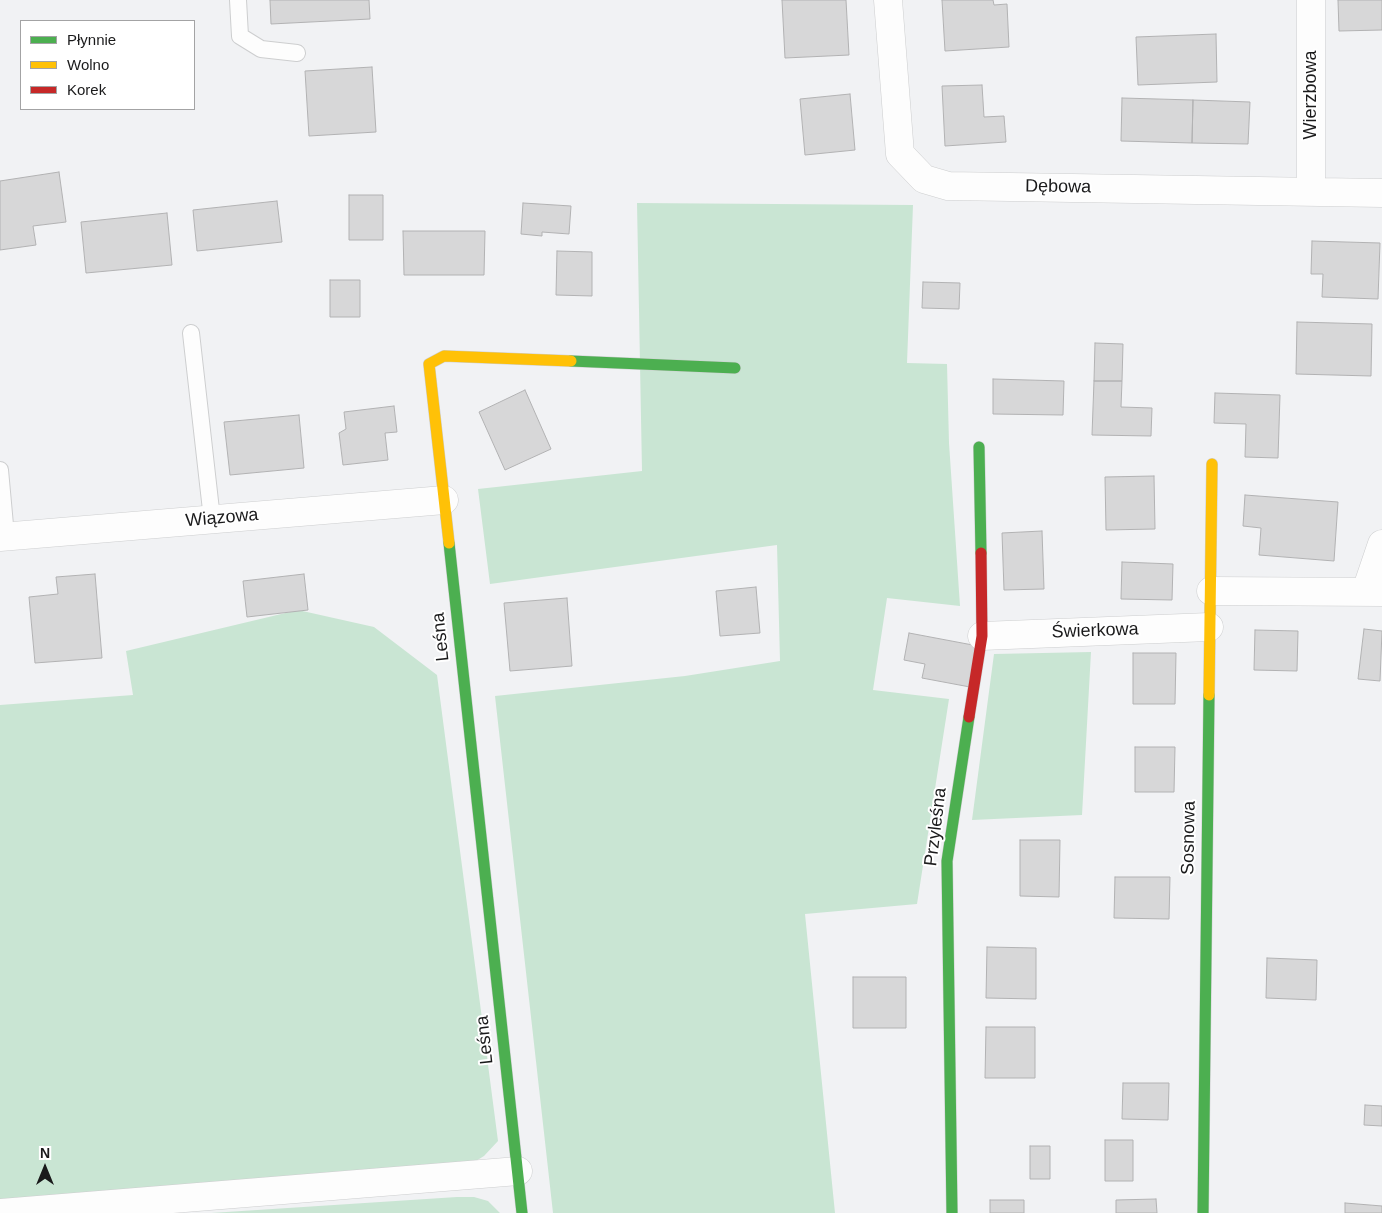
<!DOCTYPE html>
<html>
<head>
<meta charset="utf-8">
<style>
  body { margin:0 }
  #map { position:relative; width:1382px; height:1213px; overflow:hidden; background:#f1f2f4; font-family:Helvetica,sans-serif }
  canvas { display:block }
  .legend { position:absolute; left:20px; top:20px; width:175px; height:90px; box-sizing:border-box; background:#fff; border:1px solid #a3a3a4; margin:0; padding:6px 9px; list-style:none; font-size:15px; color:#1a1a1b }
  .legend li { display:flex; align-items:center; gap:10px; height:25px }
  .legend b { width:25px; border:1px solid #a3a3a4 }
  .north { position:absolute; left:20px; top:1143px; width:50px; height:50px; -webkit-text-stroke:4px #fff; paint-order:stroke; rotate:0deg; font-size:14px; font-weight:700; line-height:20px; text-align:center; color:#1a1a1b }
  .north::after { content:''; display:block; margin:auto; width:18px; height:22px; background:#1a1a1b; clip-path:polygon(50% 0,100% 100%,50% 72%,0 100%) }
</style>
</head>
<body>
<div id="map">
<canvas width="1382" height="1213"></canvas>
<ul class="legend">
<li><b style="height:6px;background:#4caf50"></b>Płynnie</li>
<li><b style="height:6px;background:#ffc107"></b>Wolno</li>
<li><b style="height:6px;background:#c62828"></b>Korek</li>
</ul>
<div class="north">N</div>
</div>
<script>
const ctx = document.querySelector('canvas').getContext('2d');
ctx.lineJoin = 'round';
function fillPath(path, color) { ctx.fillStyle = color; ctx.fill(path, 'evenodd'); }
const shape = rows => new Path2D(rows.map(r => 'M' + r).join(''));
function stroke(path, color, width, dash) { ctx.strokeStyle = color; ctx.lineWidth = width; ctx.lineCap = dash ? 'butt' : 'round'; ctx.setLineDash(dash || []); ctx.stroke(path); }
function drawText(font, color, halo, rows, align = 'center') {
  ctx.font = font + ' Helvetica,sans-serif'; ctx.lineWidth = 4; ctx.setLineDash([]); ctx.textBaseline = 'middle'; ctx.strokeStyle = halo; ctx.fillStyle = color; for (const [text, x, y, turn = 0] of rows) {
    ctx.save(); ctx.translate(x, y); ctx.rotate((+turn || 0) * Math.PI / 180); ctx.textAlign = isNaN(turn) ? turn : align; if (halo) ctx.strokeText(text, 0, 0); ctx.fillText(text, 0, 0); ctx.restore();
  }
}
const green = shape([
  [637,203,913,205,907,363,947,364,949,443,960,606,887,598,873,690,949,699,917,904,805,914,835,1213,553,1213,495,696,685,676,780,661,777,545,490,584,478,489,642,471],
  [298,610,374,627,437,675,498,1141,484,1156,471,1164,0,1204,0,705,133,695,126,651],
  [1091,652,1082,815,972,820,994,654],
  [457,1197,474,1197,488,1201,500,1213,211,1213]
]);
const building = shape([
  [270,0,369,0,370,19,271,24,270,0],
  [782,0,846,0,849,55,785,58,782,0],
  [942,0,993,0,994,5,1007,4,1009,47,945,51,942,0],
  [1338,0,1382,0,1382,30,1339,31,1338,0],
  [1216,34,1217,82,1138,85,1136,37,1216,34],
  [372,67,376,132,309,136,305,71,372,67],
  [982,85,984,117,1004,116,1006,142,945,146,942,86,982,85],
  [850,94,855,150,805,155,800,99,850,94],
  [1122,98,1193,100,1192,143,1121,141,1122,98],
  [1193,100,1250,102,1248,144,1192,143,1193,100],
  [59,172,66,222,33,226,36,245,0,250,0,181,59,172],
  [349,195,383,195,383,240,349,240,349,195],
  [277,201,282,242,197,251,193,210,277,201],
  [523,203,571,206,569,234,542,232,542,236,521,234,523,203],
  [167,213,172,265,86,273,81,222,167,213],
  [403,231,485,231,484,275,404,275,403,231],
  [1312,241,1380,243,1378,299,1322,297,1323,274,1311,274,1312,241],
  [557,251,592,252,592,296,556,295,557,251],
  [330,280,360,280,360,317,330,317,330,280],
  [923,282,960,283,959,309,922,308,923,282],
  [1297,322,1372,324,1371,376,1296,374,1297,322],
  [1095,343,1123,344,1122,381,1094,381,1095,343],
  [993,379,1064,381,1063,415,993,414,993,379],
  [1094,381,1122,381,1121,407,1152,408,1151,436,1092,435,1094,381],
  [525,390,551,449,505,470,479,412,525,390],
  [1215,393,1280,395,1278,458,1245,457,1246,424,1214,423,1215,393],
  [394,406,397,432,385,433,388,460,343,465,339,433,346,429,344,412,394,406],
  [299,415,304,468,230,475,224,422,299,415],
  [1154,476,1155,529,1106,530,1105,477,1154,476],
  [1245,495,1338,502,1334,561,1259,555,1261,528,1243,526,1245,495],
  [1042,531,1044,589,1004,590,1002,533,1042,531],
  [1122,562,1173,564,1172,600,1121,599,1122,562],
  [95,574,102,658,35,663,29,597,58,594,56,577,95,574],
  [304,574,308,610,247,617,243,581,304,574],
  [756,587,760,633,720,636,716,591,756,587],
  [567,598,572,666,510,671,504,603,567,598],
  [1364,629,1382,631,1380,681,1358,679,1364,629],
  [1255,630,1298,631,1297,671,1254,670,1255,630],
  [909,633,978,646,970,687,922,678,925,664,904,660,909,633],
  [1133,653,1176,653,1175,704,1133,704,1133,653],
  [1135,747,1175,747,1174,792,1135,792,1135,747],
  [1020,840,1060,840,1059,897,1020,896,1020,840],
  [1115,877,1170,877,1169,919,1114,918,1115,877],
  [987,947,1036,948,1036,999,986,998,987,947],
  [1267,958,1317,960,1316,1000,1266,998,1267,958],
  [853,977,906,977,906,1028,853,1028,853,977],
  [986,1027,1035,1027,1035,1078,985,1078,986,1027],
  [1123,1083,1169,1083,1168,1120,1122,1119,1123,1083],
  [1365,1105,1382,1106,1382,1126,1364,1125,1365,1105],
  [1105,1140,1133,1140,1133,1181,1105,1181,1105,1140],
  [1030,1146,1050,1146,1050,1179,1030,1179,1030,1146],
  [1156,1199,1157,1213,1116,1213,1116,1200,1156,1199],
  [990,1200,1024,1200,1024,1213,990,1213,990,1200],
  [1345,1203,1382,1206,1382,1213,1345,1213,1345,1203]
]);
const lane = shape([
  [238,0,240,36,261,49,297,53],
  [191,333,212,519],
  [0,470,6,536]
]);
const street = shape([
  [888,0,900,154,924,179,948,186,1382,193],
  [1311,190,1311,0],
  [0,537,444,500],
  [1211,591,1382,592],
  [1366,591,1382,544],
  [982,636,1209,627],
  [0,1213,518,1171]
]);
const fast = shape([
  [571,361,735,368],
  [979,447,981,553],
  [449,543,522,1213],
  [952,1213,947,861,969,717],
  [1203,1213,1209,695]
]);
const slow = shape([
  [449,543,429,364,444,356,571,361],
  [1209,695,1212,464]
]);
const jam = shape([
  [969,717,982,636,981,553]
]);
const streetNames = [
  ["Wierzbowa",1311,95,-90],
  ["Dębowa",1058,187,1],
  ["Wiązowa",222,518,-5],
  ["Świerkowa",1095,631,-2],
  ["Leśna",441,637,-96],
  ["Przyleśna",936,827,-83],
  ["Sosnowa",1189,838,-89],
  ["Leśna",485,1040,-96]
];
fillPath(green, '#c9e5d3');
fillPath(building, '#d7d7d8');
stroke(building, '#b2b2b3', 1);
stroke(lane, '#cdcecf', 18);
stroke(street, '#cdcecf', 29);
stroke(fast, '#cdcecf', 12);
stroke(slow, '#cdcecf', 12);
stroke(jam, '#cdcecf', 12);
stroke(lane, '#fdfdfd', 16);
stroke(street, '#fdfdfd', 28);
stroke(fast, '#4caf50', 11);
stroke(slow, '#ffc107', 11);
stroke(jam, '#c62828', 11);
drawText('18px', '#1a1a1b', '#fff', streetNames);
</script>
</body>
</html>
